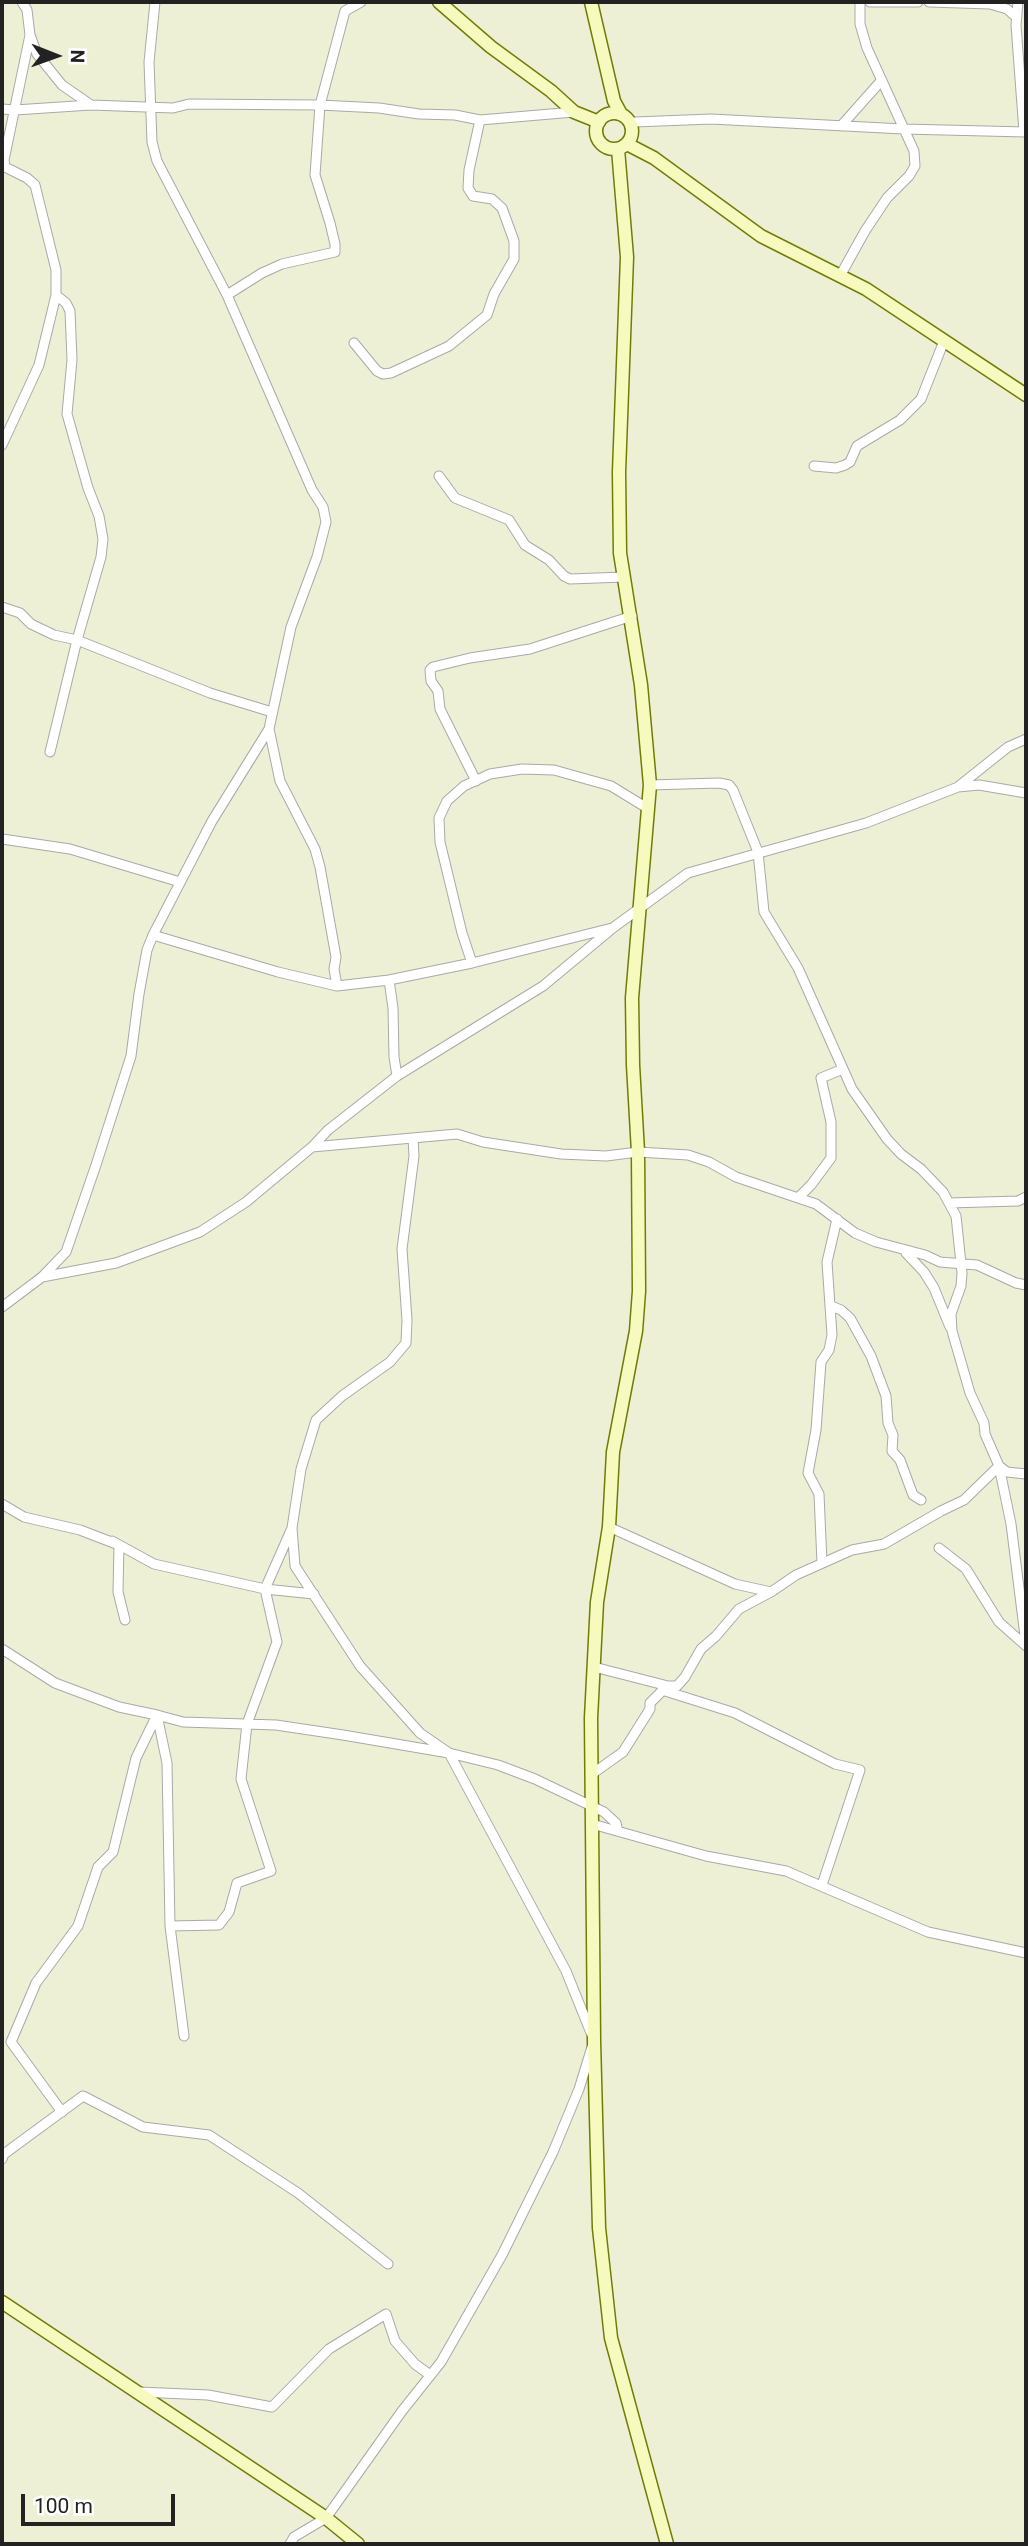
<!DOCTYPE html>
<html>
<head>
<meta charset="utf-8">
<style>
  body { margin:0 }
  #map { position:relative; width:1028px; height:2546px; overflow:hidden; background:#f2efe9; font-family:Roboto,sans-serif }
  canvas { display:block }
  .frame { position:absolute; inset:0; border:4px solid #222; pointer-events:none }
  .north { position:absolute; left:21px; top:21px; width:70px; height:70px; -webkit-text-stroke:5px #fff; paint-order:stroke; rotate:91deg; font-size:19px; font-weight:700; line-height:28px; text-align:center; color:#222 }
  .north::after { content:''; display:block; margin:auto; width:24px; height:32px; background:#222; clip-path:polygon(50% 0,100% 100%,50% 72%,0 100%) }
  .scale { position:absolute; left:21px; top:2494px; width:154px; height:32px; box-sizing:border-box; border:4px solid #222; border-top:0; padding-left:9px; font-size:21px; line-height:24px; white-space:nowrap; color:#222; -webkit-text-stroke:5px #fff; paint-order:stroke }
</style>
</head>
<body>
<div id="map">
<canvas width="1028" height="2546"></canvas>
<div class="frame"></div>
<div class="north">N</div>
<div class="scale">100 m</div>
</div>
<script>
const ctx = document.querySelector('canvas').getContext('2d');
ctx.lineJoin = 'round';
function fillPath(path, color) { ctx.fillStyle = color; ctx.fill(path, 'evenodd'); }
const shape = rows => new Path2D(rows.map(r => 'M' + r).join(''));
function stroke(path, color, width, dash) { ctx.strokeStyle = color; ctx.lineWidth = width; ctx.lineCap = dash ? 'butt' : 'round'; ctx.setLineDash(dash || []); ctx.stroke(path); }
const farmland = shape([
  [2,2,1026,2,1026,2544,2,2544]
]);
const street = shape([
  [22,2,27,10,30,35,37,54,62,85,91,105],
  [870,2,918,2],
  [929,2,990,4,1007,9,1016,17],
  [1018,2,1016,25,1024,132],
  [2,109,15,110,91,105,173,108,189,104,320,105,379,108,419,114,455,115,480,120,574,112],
  [631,125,635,122,711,119,903,129,1026,132],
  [841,126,881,81],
  [840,276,865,231,887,198,909,176,915,166,914,151,867,48,860,24,860,2],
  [227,295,262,273,282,264,335,252,335,244,330,223,315,175,320,105,345,11,361,2],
  [354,343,377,371,383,374,391,373,449,346,487,315,494,294,514,259,514,241,502,208,492,199,473,196,468,188,469,170,480,120],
  [2,445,39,365,56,295,56,270,35,185,27,178,5,167,4,160,30,35],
  [814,466,836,468,845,465,850,462,857,446,900,420,921,399,944,341],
  [439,476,455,498,509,520,525,545,549,560,564,576,570,579,624,577],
  [2,607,20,613,31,624,54,635,77,640,210,693,272,712],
  [269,729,280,781,315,849,320,867,336,957,334,969,337,986,389,980,472,963,612,928],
  [50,752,77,640,101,557,103,539,99,516,88,488,67,414,72,360,70,311,66,303,56,295],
  [476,781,440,709,438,691,431,681,430,670,433,667,470,658,530,649,632,616],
  [650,785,719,783,729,785,733,790,758,852,764,912,798,968,852,1089,887,1139,901,1154,921,1169,943,1192,956,1216,962,1273,961,1286,951,1314,952,1331,970,1393,984,1423,985,1434,999,1466,1011,1524,1026,1644],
  [959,786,1008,747,1026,739],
  [2,839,70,849,180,882],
  [153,935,278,972,337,986],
  [472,963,462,933,440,842,439,818,447,801,464,786,490,774,522,769,554,770,611,786,647,808],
  [389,980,393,1008,394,1057,397,1076],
  [312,1147,457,1134,483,1142,561,1154,606,1156,638,1152,688,1155,709,1162,736,1177,816,1204,855,1233,876,1242,925,1255,940,1262,977,1265,1016,1283,1026,1285],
  [799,1197,811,1185,831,1158,831,1122,821,1078,843,1069],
  [949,1203,1018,1201,1026,1197],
  [906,1253,924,1272,934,1288,950,1327],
  [42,1277,66,1252,96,1165,131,1056,139,994,147,950,153,935,212,821,269,729,291,627,317,557,326,522,323,507,312,490,227,295,157,161,152,142,149,62,155,2],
  [831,1306,841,1310,850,1318,871,1356,886,1396,888,1423,893,1435,892,1451,900,1460,913,1495,921,1500],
  [2,1307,42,1277,116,1263,200,1232,246,1202,312,1147,328,1130,397,1076,543,986,614,927,688,873,866,823,958,787,979,785,1026,793],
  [2,1504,24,1517,80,1530,119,1545,118,1592,125,1620],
  [609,1527,735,1584,771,1592,796,1575,852,1550,884,1544,941,1511,964,1500,999,1466,1007,1472,1026,1474],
  [292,1528,295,1566,360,1666,420,1733,449,1753,566,1971,591,2033],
  [112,1541,154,1564,265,1589,314,1594],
  [939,1548,966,1569,999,1622,1026,1646],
  [822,1563,819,1494,808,1473,816,1430,821,1362,829,1350,832,1335,827,1262,837,1219],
  [2,1649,55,1683,119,1707,157,1715,183,1722,276,1725,343,1735,449,1753,498,1765,535,1779,604,1812,616,1823,618,1831],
  [594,1667,668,1686,677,1686,685,1677,701,1649,716,1636,739,1609,771,1592],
  [662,1690,735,1713,835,1764,860,1770,822,1885],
  [157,1715,167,1763,170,1926,184,2036],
  [592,1774,623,1752,650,1709,650,1703,666,1687],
  [592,1824,706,1856,786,1871,928,1932,1026,1953],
  [170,1926,219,1925,229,1912,237,1883,271,1871,241,1779,247,1724,277,1642,265,1589,292,1528,301,1469,316,1420,342,1396,390,1362,406,1343,407,1320,402,1249,414,1156,413,1138],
  [62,2112,11,2042,36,1983,78,1926,98,1867,113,1852,136,1758,157,1715],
  [2,2159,4,2154,83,2096,143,2127,209,2135,298,2193,388,2264],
  [140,2392,208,2395,272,2407,329,2349,386,2314,395,2341,415,2364,430,2375],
  [290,2544,294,2537,326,2518,402,2411,441,2362,502,2255,553,2152,579,2089,592,2047]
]);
const secondary = shape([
  [439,2,491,47,551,91,574,112,599,122],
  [591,2,614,101,621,114],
  '596 131a18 18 0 1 1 36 0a18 18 0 1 1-36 0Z',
  [627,144,654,158,761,236,866,289,1026,395],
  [618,149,627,257,619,472,620,553,641,685,650,785,632,998,633,1065,638,1152,639,1291,636,1331,613,1452,609,1527,597,1602,591,1718,594,2041,599,2228,611,2338,667,2544],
  [2,2302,326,2518,358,2544]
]);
fillPath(farmland, '#eef0d5');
stroke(street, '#a9a9a9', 11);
stroke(secondary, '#707d05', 15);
stroke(street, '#fff', 9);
stroke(secondary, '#f7fabf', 12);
</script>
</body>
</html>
